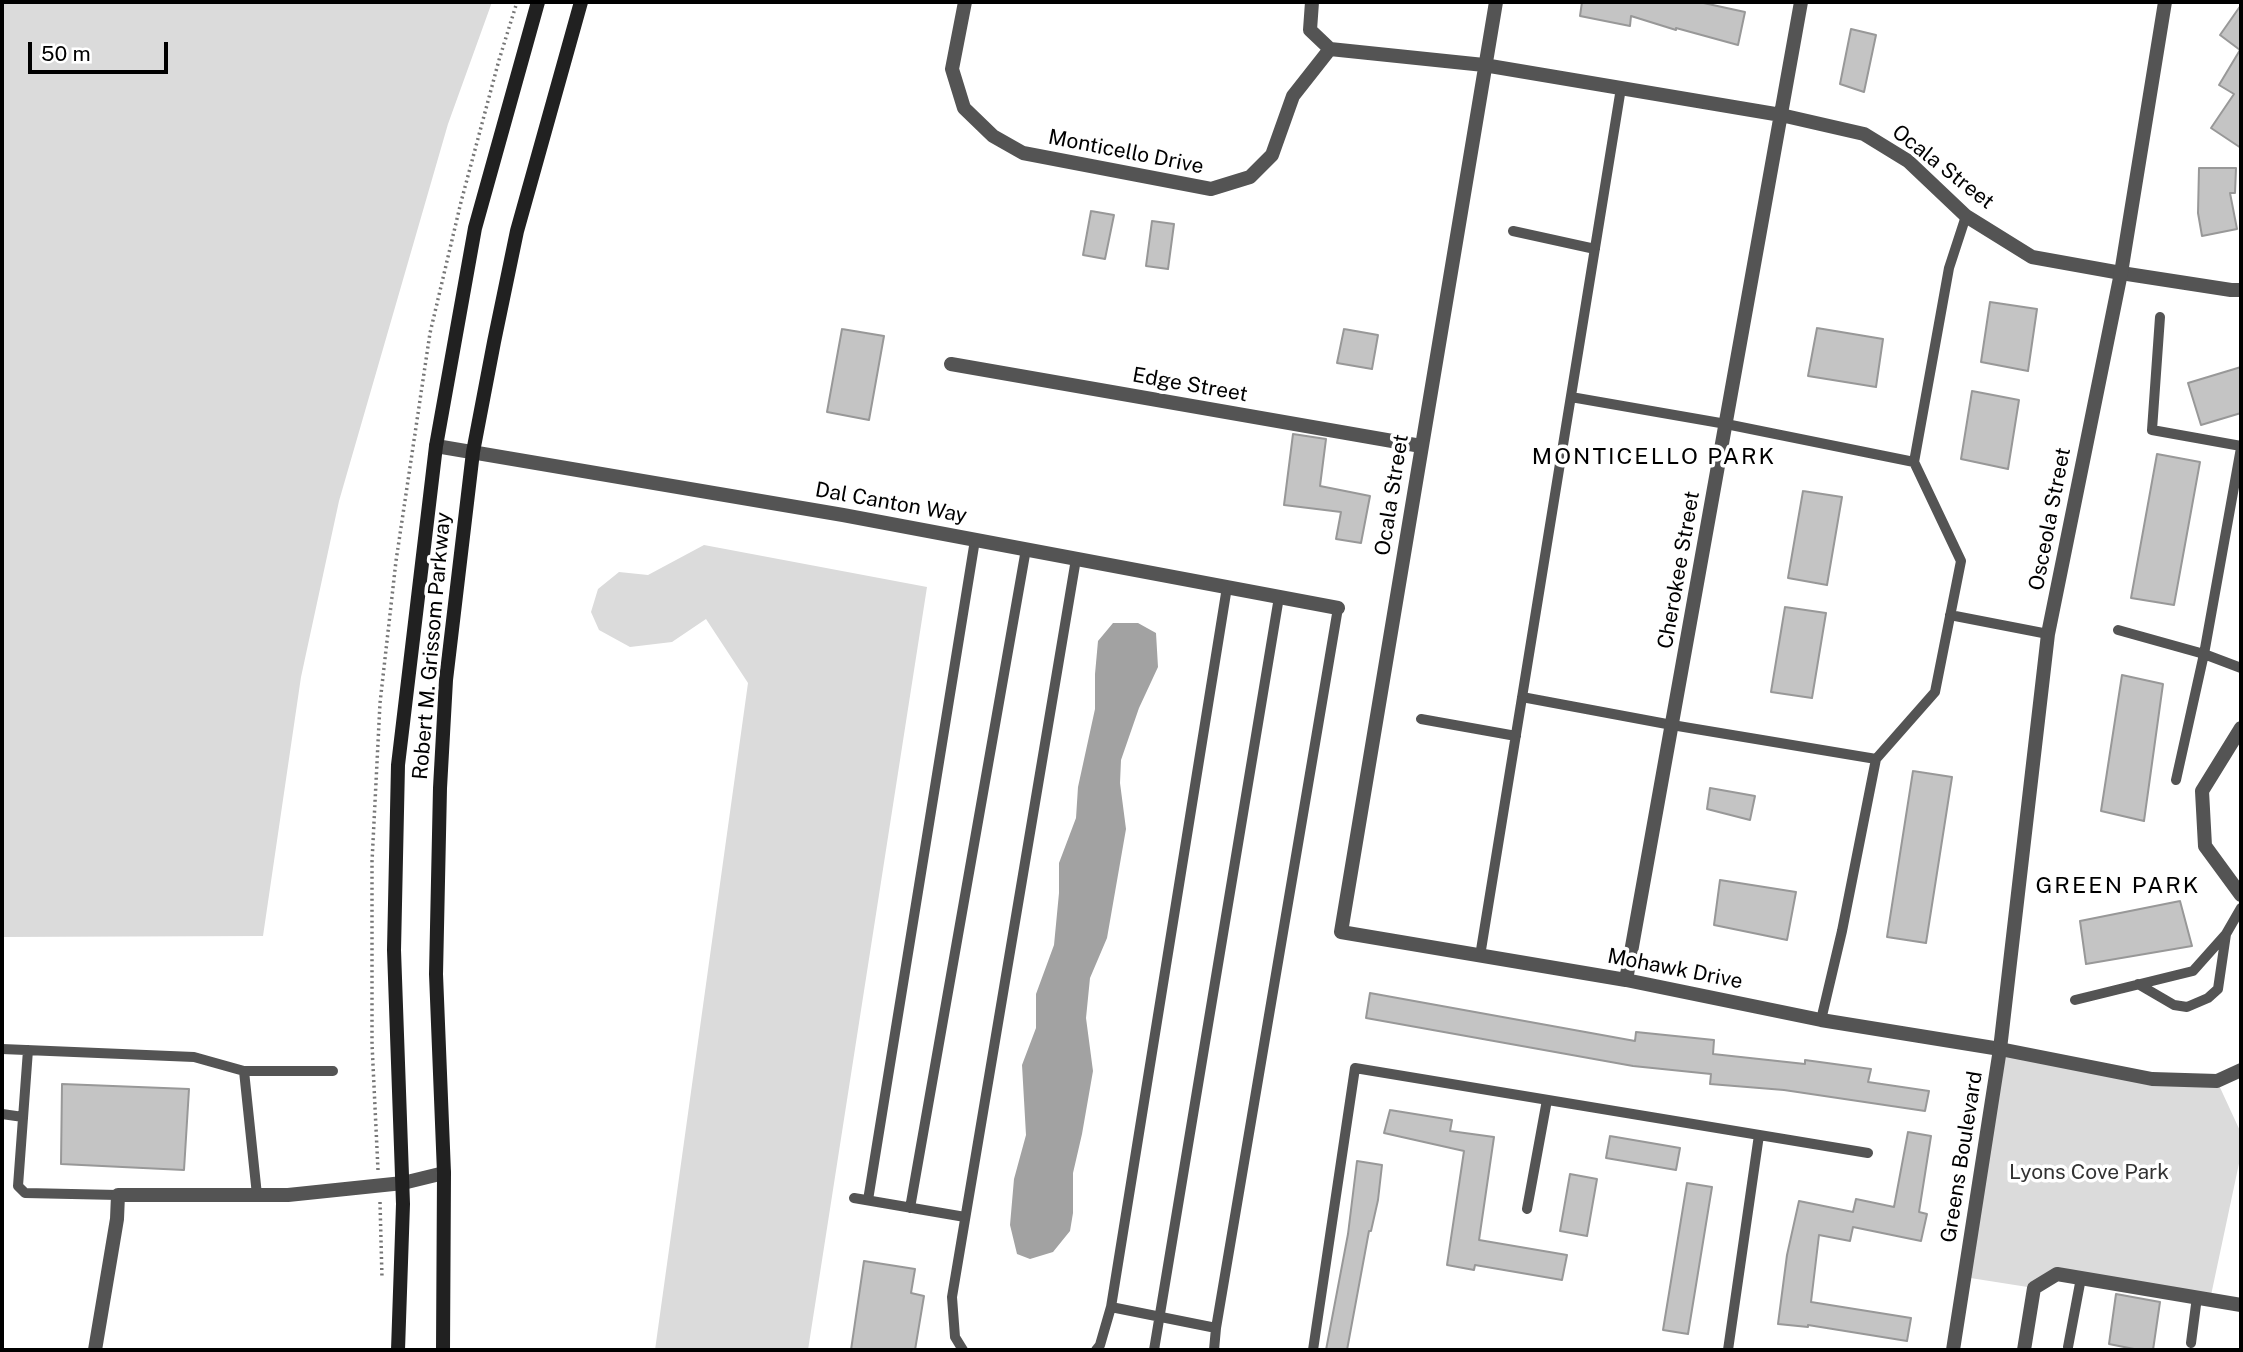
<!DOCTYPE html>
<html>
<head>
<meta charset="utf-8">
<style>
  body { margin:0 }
  #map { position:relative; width:2243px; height:1352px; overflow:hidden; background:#fff; font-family:"Public Sans",sans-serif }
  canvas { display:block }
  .frame { position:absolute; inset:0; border:4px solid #000; pointer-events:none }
  .scale { position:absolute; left:28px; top:42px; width:140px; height:32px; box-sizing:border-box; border:4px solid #000; border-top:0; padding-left:9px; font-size:21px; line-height:24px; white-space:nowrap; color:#000; -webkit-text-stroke:5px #fff; paint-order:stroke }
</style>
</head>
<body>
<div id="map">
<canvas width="2243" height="1352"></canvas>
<div class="frame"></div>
<div class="scale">50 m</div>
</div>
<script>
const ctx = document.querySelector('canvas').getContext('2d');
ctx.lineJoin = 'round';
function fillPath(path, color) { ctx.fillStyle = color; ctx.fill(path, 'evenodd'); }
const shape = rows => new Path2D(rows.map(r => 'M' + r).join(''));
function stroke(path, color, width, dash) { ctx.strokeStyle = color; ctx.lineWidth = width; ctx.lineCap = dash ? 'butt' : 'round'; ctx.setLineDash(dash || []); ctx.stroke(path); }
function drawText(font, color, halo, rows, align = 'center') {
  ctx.font = font + ' "Public Sans",sans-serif'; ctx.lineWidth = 7; ctx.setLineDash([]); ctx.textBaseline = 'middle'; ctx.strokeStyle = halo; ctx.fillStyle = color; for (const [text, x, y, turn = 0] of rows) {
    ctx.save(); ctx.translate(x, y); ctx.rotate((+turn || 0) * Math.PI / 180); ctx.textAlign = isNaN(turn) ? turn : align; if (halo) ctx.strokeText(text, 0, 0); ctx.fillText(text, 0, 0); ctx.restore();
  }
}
const green = shape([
  [2,2,492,2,448,124,339,501,301,677,263,936,2,937],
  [704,545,927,587,808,1350,655,1350,748,683,706,619,672,642,630,647,599,630,591,612,598,589,619,572,648,575],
  [2000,1049,2152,1079,2217,1081,2241,1133,2241,1154,2210,1300,2057,1274,2034,1288,1964,1277]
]);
const water = shape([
  [1113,623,1138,623,1156,633,1158,667,1139,708,1121,760,1120,783,1126,829,1107,938,1090,978,1086,1018,1093,1071,1082,1134,1073,1173,1073,1213,1070,1231,1053,1252,1030,1259,1017,1254,1010,1225,1014,1179,1026,1135,1022,1065,1036,1028,1036,994,1054,945,1059,893,1059,863,1076,818,1078,787,1095,709,1095,674,1098,641]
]);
const building = shape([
  [1582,2,1699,2,1745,12,1738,45,1676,28,1676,30,1631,16,1630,26,1580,16,1582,2],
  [2241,5,2241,148,2211,128,2234,94,2219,85,2240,50,2220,35,2241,5],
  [1851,29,1876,35,1864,92,1840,84,1851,29],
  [2199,168,2236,168,2235,193,2230,193,2237,229,2202,236,2198,213,2199,168],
  [1091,211,1114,215,1105,259,1083,255,1091,211],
  [1152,221,1174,224,1168,269,1146,266,1152,221],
  [1990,302,2037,309,2028,371,1981,362,1990,302],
  [1817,328,1883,339,1876,387,1808,376,1817,328],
  [842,329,884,336,869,420,827,412,842,329],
  [1344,329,1378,335,1372,369,1337,363,1344,329],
  [2241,367,2241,413,2201,425,2188,383,2241,367],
  [1972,391,2019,400,2008,469,1961,459,1972,391],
  [1293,434,1326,439,1320,486,1370,496,1361,543,1336,539,1341,512,1284,505,1293,434],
  [2157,454,2200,462,2174,605,2131,598,2157,454],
  [1803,491,1842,497,1827,585,1788,578,1803,491],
  [1785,607,1826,613,1812,698,1771,692,1785,607],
  [2122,675,2163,684,2144,821,2101,811,2122,675],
  [1913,771,1952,777,1926,943,1887,937,1913,771],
  [1710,788,1755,796,1750,820,1707,809,1710,788],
  [1720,880,1796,892,1787,940,1714,925,1720,880],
  [2180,901,2192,946,2086,964,2080,921,2180,901],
  [1370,993,1635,1041,1636,1032,1714,1040,1713,1054,1805,1064,1805,1060,1871,1069,1868,1082,1929,1091,1925,1111,1784,1090,1710,1084,1711,1074,1633,1066,1366,1018,1370,993],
  [62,1084,189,1089,184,1170,61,1164,62,1084],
  [1390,1110,1452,1120,1450,1131,1494,1137,1479,1240,1567,1255,1562,1280,1475,1265,1474,1270,1447,1265,1464,1151,1384,1133,1390,1110],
  [1908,1132,1931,1136,1919,1212,1927,1214,1921,1241,1853,1227,1850,1241,1819,1235,1811,1302,1911,1318,1907,1341,1808,1325,1808,1327,1778,1324,1787,1255,1799,1201,1853,1212,1856,1199,1894,1207,1908,1132],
  [1610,1136,1680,1148,1676,1170,1606,1158,1610,1136],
  [1357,1161,1382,1165,1378,1200,1371,1231,1369,1231,1347,1350,1326,1350,1348,1234,1357,1161],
  [1570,1174,1597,1179,1587,1236,1560,1231,1570,1174],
  [1687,1183,1712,1187,1688,1334,1663,1330,1687,1183],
  [864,1261,915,1269,911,1293,924,1296,915,1350,851,1350,864,1261],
  [2116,1294,2160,1302,2153,1350,2139,1350,2109,1344,2116,1294]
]);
const path = shape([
  [378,1170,372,1044,372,862,380,703,396,561,430,333,461,202,499,60,517,2],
  [380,1202,382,1278]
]);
const service = shape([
  [1513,231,1595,249],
  [2160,317,2152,430,2241,446],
  [1571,397,1726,424,1914,462],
  [1950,615,2048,634],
  [2118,630,2204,654,2241,668],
  [1522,697,1672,725,1876,759],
  [1421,719,1516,736],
  [2176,780,2204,654,2241,448],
  [1480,956,1621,88],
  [2138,984,2174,1005,2187,1007,2208,998,2218,989,2226,934],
  [2075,1000,2193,971,2226,934,2241,908],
  [1821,1020,1842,931,1876,759,1935,692,1961,561,1914,462,1949,268,1966,216],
  [2,1049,194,1057,244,1071,257,1195],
  [28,1050,18,1186,25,1193,118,1195],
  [244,1071,333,1071],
  [2,1114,23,1117],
  [854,1198,965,1217],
  [868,1200,975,540],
  [910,1208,1026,549],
  [1527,1209,1547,1100],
  [1111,1307,1216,1328],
  [2191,1343,2197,1297],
  [2068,1347,2081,1278],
  [963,1350,955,1337,952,1297,1076,559],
  [1096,1350,1100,1345,1111,1307,1227,587],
  [1154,1350,1279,597],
  [1214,1350,1216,1328,1338,608],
  [1313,1350,1355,1068,1868,1153],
  [1728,1350,1759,1135]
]);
const minor = shape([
  [965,2,952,69,964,108,993,136,1023,153,1211,189,1250,177,1272,155,1293,96,1330,49],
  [1312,2,1310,30,1330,49,1484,65,1781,115,1864,134,1908,161,1966,216,2032,257,2121,273,2231,290,2241,290],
  [1496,2,1341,932,1626,980,1821,1020,2000,1049,2152,1079,2217,1081,2241,1070],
  [951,364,1421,446],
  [436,446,843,515,1338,608],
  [2241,728,2202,791,2205,846,2241,895],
  [1626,980,1801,2],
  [95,1350,117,1219,118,1195,288,1195,403,1183,444,1173],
  [2024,1350,2034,1288,2057,1274,2241,1305]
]);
const tertiary = shape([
  [1953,1350,2000,1049,2048,634,2121,273,2165,2]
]);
const secondary = shape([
  [398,1350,403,1204,394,950,398,765,436,446,475,228,538,2],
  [443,1350,444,1173,436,974,440,788,446,680,473,452,494,342,517,231,581,2]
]);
const streetNames = [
  ["Monticello Drive",1126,152,11],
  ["Ocala Street",1943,167,38],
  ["Edge Street",1190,385,10],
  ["Ocala Street",1392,495,-81],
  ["Dal Canton Way",891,503,10],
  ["Osceola Street",2050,519,-79],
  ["Cherokee Street",1679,570,-80],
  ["Robert M. Grissom Parkway",432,646,-85],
  ["Mohawk Drive",1675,969,11],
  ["Greens Boulevard",1962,1157,-81]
];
const parkNames = [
  ["Lyons Cove Park",2089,1173]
];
const neighbourhoodNames = [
  ["MONTICELLO PARK",1654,457],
  ["GREEN PARK",2118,886]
];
fillPath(green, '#dbdbdb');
fillPath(water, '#a2a2a2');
fillPath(building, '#c4c4c4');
stroke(building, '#989898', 2);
stroke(path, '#767676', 3.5, [2, 3.5]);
stroke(service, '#545454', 10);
stroke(minor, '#545454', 14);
stroke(tertiary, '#545454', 14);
stroke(secondary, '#212121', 14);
drawText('21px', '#000', '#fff', streetNames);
drawText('21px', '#323232', '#fff', parkNames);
ctx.letterSpacing = '2px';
drawText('23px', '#000', '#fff', neighbourhoodNames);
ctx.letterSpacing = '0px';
</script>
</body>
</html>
